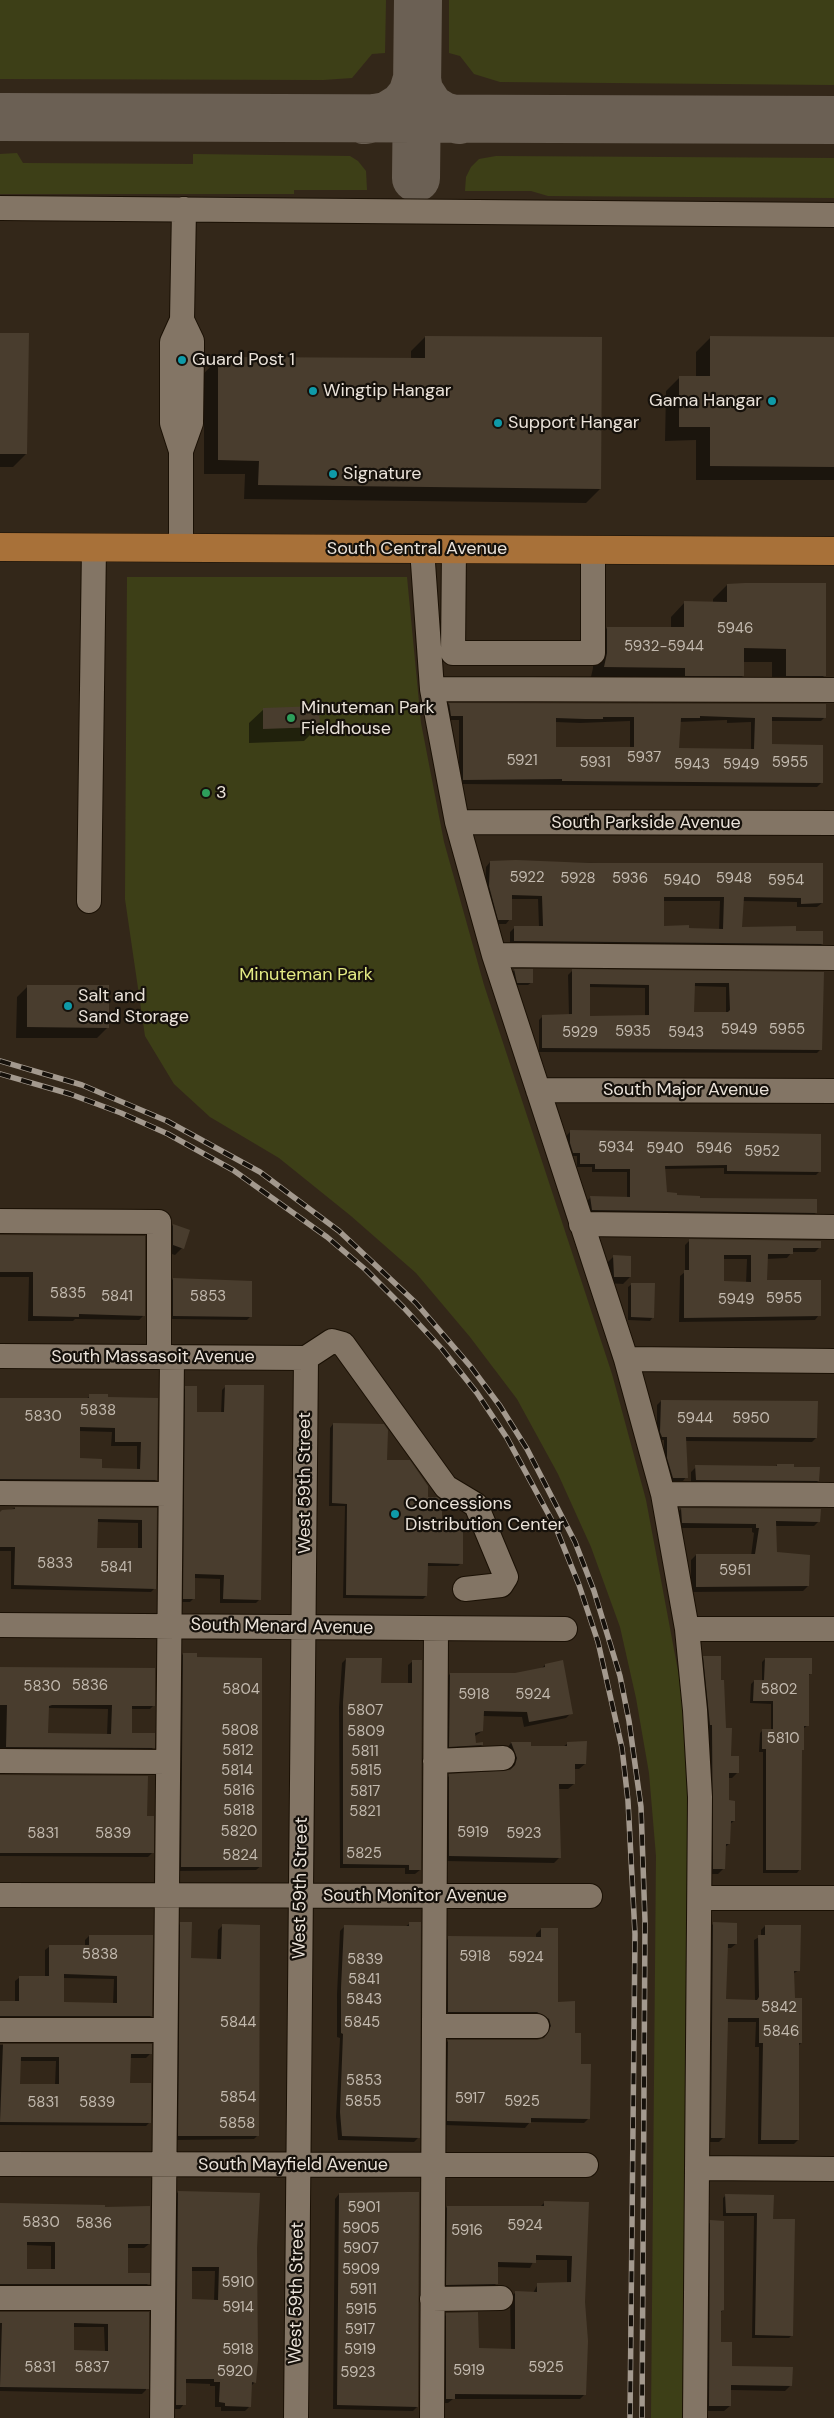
<!DOCTYPE html>
<html>
<head>
<meta charset="utf-8">
<style>
  body { margin:0 }
  canvas { display:block; background:#332719 }
</style>
</head>
<body>
<canvas width="834" height="2418"></canvas>
<script>
const ctx = document.querySelector('canvas').getContext('2d');
ctx.lineJoin = 'round';
function fillPath(path, color) { ctx.fillStyle = color; ctx.fill(path, 'evenodd'); }
const shape = rows => new Path2D(rows.map(r => 'M' + r).join(''));
function stroke(path, color, width, dash) { ctx.strokeStyle = color; ctx.lineWidth = width; ctx.lineCap = dash ? 'butt' : 'round'; ctx.setLineDash(dash || []); ctx.stroke(path); }
function drawText(font, color, halo, rows, align = 'center') {
  ctx.font = font + ' "DM Sans",sans-serif'; ctx.lineWidth = 4.5; ctx.setLineDash([]); ctx.textBaseline = 'middle'; ctx.strokeStyle = halo; ctx.fillStyle = color; for (const [text, x, y, turn = 0] of rows) {
    ctx.save(); ctx.translate(x, y); ctx.rotate((+turn || 0) * Math.PI / 180); ctx.textAlign = isNaN(turn) ? turn : align; if (halo) ctx.strokeText(text, 0, 0); ctx.fillText(text, 0, 0); ctx.restore();
  }
}
const green = shape([
  [0,0,386,0,385,53,372,54,352,78,323,80,0,79],
  [449,0,834,0,834,85,500,82,474,74,460,56,449,53],
  [17,153,23,163,193,164,193,154,350,156,358,161,366,171,367,190,294,190,294,194,0,194,0,154],
  [496,156,834,158,834,198,548,196,531,191,465,191,466,177,471,167,479,159],
  [127,577,407,577,421,723,444,842,484,985,612,1374,646,1500,684,1703,689,1770,687,2418,651,2418,656,1856,649,1773,636,1698,620,1627,591,1547,558,1474,517,1399,470,1337,416,1273,351,1216,279,1158,210,1117,174,1084,145,1036,125,899]
]);
const shadow = shape([
  [0,334,26,454,13,467,0,467],
  [425,337,600,489,586,503,244,499,245,474,204,474,204,373,219,359,411,360,411,351],
  [711,337,834,338,834,480,696,480,696,440,665,441,666,391,680,377,696,377,696,352],
  [727,585,824,676,810,690,772,690,772,662,743,662,743,676,729,690,590,681,593,668,593,642,607,628,671,629,671,617,685,602,713,603,713,599],
  [449,704,825,705,825,717,821,721,771,721,771,745,822,782,817,787,459,784,459,720,447,720,445,708],
  [727,720,727,723,751,722,751,750,678,749,679,722],
  [630,721,630,748,555,748,555,722,580,723],
  [264,709,318,727,304,741,249,743,249,723],
  [490,862,822,865,822,903,817,907,797,907,797,902,742,901,741,928,794,932,822,944,818,948,510,945,510,932,515,927,539,927,538,899,511,899,510,919,506,924,494,924,485,891,486,867],
  [662,901,720,901,719,930,663,927],
  [515,970,532,982,528,985,514,985,511,973],
  [572,971,823,973,821,1049,817,1053,539,1052,539,1020,543,1016,569,1016,568,975],
  [693,986,726,987,726,1013,693,1014],
  [589,987,645,988,645,1017,589,1018],
  [28,986,108,1027,97,1038,16,1038,17,997],
  [570,1132,820,1171,816,1175,724,1174,724,1168,664,1169,666,1194,816,1213,812,1216,589,1214,587,1201,591,1197,627,1198,627,1172,592,1172,592,1167,577,1167,577,1156,570,1156,567,1147,567,1135],
  [173,1225,182,1248,175,1255,166,1252,166,1232],
  [0,1236,144,1315,139,1320,75,1319,73,1321,28,1321,29,1277,0,1277],
  [690,1240,819,1248,815,1252,792,1252,787,1258,766,1259,766,1282,819,1315,815,1320,679,1322,680,1276,685,1272,685,1245],
  [723,1259,747,1259,746,1283,722,1282],
  [613,1257,630,1277,623,1284,607,1283,606,1264],
  [173,1279,251,1316,247,1320,170,1319,170,1282],
  [632,1284,653,1317,650,1321,628,1320,628,1287],
  [226,1386,260,1599,256,1603,220,1603,220,1579,194,1578,194,1598,190,1602,180,1602,182,1391,186,1387,195,1413,221,1414,222,1390],
  [90,1396,107,1399,157,1399,156,1480,152,1484,0,1483,0,1399,86,1399],
  [78,1431,112,1432,111,1446,137,1446,137,1470,101,1470,79,1459],
  [661,1401,816,1438,812,1442,684,1441,686,1477,683,1481,669,1481,664,1463,664,1440,658,1440,657,1437,657,1405],
  [333,1424,386,1461,427,1498,461,1563,458,1566,427,1566,426,1596,423,1599,343,1598,345,1506,329,1506,330,1428],
  [777,1465,793,1469,818,1481,813,1486,691,1485,691,1472,696,1467,775,1467],
  [15,1508,156,1509,155,1588,151,1592,11,1589,11,1551,0,1551,0,1513],
  [96,1522,138,1523,138,1549,96,1549],
  [681,1509,819,1521,814,1526,775,1526,775,1553,808,1586,803,1591,691,1592,691,1560,696,1555,751,1556,754,1533,752,1532,752,1528,677,1528,676,1514],
  [183,1654,196,1658,261,1866,256,1870,179,1871,179,1658],
  [704,1657,719,1681,729,1757,737,1773,732,1778,728,1778,728,1802,734,1821,729,1825,729,1844,724,1848,724,1868,718,1874,708,1874,698,1663],
  [346,1659,380,1684,408,1685,408,1665,413,1661,420,1870,415,1874,405,1874,405,1868,340,1868,339,1707,342,1663],
  [765,1659,811,1673,807,1677,808,1725,803,1729,801,1751,800,1869,797,1873,763,1873,763,1752,759,1752,760,1733,763,1730,771,1730,771,1704,750,1703,751,1684,754,1681,762,1681,762,1662],
  [545,1665,571,1713,566,1718,524,1727,522,1717,482,1716,482,1731,474,1737,475,1744,482,1745,477,1750,445,1751,445,1679,450,1674,516,1674,541,1669],
  [0,1667,154,1705,150,1709,131,1709,130,1734,153,1748,149,1752,0,1751],
  [48,1708,108,1709,107,1735,47,1734],
  [511,1743,530,1744,530,1748,563,1747,568,1743,585,1764,579,1769,574,1769,574,1784,568,1789,558,1789,559,1858,554,1863,444,1861,444,1781,450,1775,510,1771,512,1764,506,1749],
  [0,1776,146,1817,152,1853,148,1857,0,1856],
  [181,1923,190,1959,217,1960,218,1930,222,1926,258,2135,254,2139,175,2140,177,1927],
  [409,1924,418,2138,414,2142,338,2140,336,2117,340,2038,337,2037,337,1994,340,1931,344,1927,405,1927],
  [713,1924,736,1944,731,1948,727,1948,725,2001,755,2001,754,1940,761,1936,761,1930,765,1926,799,1970,793,1974,793,1999,801,2043,798,2046,798,2140,794,2144,758,2144,759,2047,755,2047,756,2022,727,2022,723,2138,719,2142,707,2142,709,1928],
  [541,1929,556,2003,574,2034,589,2118,584,2123,530,2122,525,2128,444,2125,443,2046,448,2041,538,2041,545,2037,546,2031,443,2017,444,1943,449,1938,536,1939,536,1934],
  [89,1936,151,2016,147,2020,0,2020,0,2002,15,2002,15,1981,20,1977,45,1978,45,1950,50,1946,85,1946,85,1940],
  [63,1978,114,1979,113,2004,63,2003],
  [0,2045,151,2045,150,2054,146,2058,129,2058,129,2084,150,2122,146,2126,0,2125],
  [19,2061,56,2061,55,2085,19,2085],
  [178,2192,256,2248,255,2382,250,2387,250,2406,245,2411,221,2411,221,2407,215,2407,215,2386,210,2386,210,2384,185,2383,184,2404,180,2409,172,2409,174,2197],
  [191,2271,215,2271,214,2301,190,2301],
  [339,2194,417,2407,413,2411,333,2409,335,2199],
  [726,2195,772,2220,792,2335,789,2338,752,2338,754,2216,723,2216,723,2198],
  [544,2203,588,2203,584,2302,585,2394,580,2399,453,2399,448,2403,441,2403,442,2319,447,2314,477,2350,511,2350,510,2297,515,2293,533,2293,538,2284,567,2283,567,2260,534,2260,530,2268,496,2267,496,2284,491,2289,442,2289,442,2212,447,2207,540,2207],
  [0,2204,149,2244,144,2248,127,2248,127,2274,148,2284,144,2288,0,2288],
  [26,2245,51,2246,51,2271,26,2270],
  [711,2222,723,2310,720,2313,719,2343,731,2368,791,2385,785,2391,730,2390,730,2406,724,2411,704,2411,705,2227],
  [0,2313,148,2313,146,2390,142,2394,0,2391],
  [73,2327,104,2327,105,2352,73,2351]
]);
const taxiway = shape([
  [0,117,834,120],
  [364,120,387,116,403,106,412,95,417,79,419,91,430,108,443,116,459,120],
  [416,178,418,0]
]);
const building = shape([
  [0,333,29,333,27,454,0,454],
  [425,336,602,337,601,489,258,485,259,461,218,460,218,357,425,358],
  [710,336,834,337,834,467,710,466,710,427,679,427,679,376,710,376],
  [745,583,826,583,826,676,786,676,786,649,744,648,744,676,685,676,685,668,604,667,607,653,607,627,684,627,684,601,727,602,727,584],
  [449,703,826,704,826,718,772,717,772,744,823,745,823,783,562,781,562,779,463,780,463,716,451,716],
  [700,716,755,718,754,749,679,748,681,718,700,718],
  [603,717,634,717,634,747,556,747,556,718,585,719,603,719],
  [319,706,320,727,263,729,263,708],
  [516,860,590,863,823,863,823,903,801,904,801,898,744,897,742,927,796,926,796,931,823,931,823,944,514,941,514,926,543,926,542,896,512,895,512,920,498,920,489,886,490,861],
  [664,897,724,897,723,929,689,928,689,925,664,926],
  [514,969,533,969,533,983,517,983],
  [572,969,824,972,822,1050,542,1048,542,1015,572,1014],
  [695,983,729,983,730,1010,728,1012,694,1012],
  [590,984,649,985,649,1015,590,1016],
  [27,985,109,985,109,1028,27,1027],
  [570,1130,821,1134,821,1172,727,1171,727,1165,665,1166,667,1192,677,1193,677,1195,700,1196,700,1198,817,1199,817,1213,592,1210,590,1196,630,1197,630,1169,595,1169,595,1164,580,1164,580,1153,573,1153,570,1143],
  [173,1224,190,1230,184,1249,173,1245],
  [0,1235,145,1236,145,1316,79,1314,79,1317,33,1316,33,1272,0,1272],
  [689,1239,821,1241,821,1248,793,1248,793,1254,768,1254,767,1280,821,1280,821,1316,684,1318,684,1270,689,1270],
  [724,1255,751,1255,751,1282,724,1281],
  [613,1255,631,1256,631,1277,614,1277],
  [173,1278,252,1281,252,1317,173,1316],
  [631,1283,655,1283,654,1318,631,1317],
  [225,1385,264,1385,261,1600,223,1599,224,1575,195,1574,195,1599,183,1599,185,1386,197,1386,197,1412,224,1412],
  [89,1394,108,1394,108,1397,158,1398,157,1480,0,1479,0,1398,89,1398],
  [80,1427,115,1428,115,1442,141,1442,140,1469,102,1468,102,1459,80,1458],
  [661,1400,818,1401,817,1438,686,1437,688,1478,673,1478,667,1458,667,1437,662,1437,660,1432],
  [333,1423,384,1424,388,1430,387,1460,410,1460,428,1486,428,1497,437,1497,442,1501,442,1524,463,1524,463,1564,428,1563,427,1596,346,1595,347,1504,332,1503],
  [777,1464,794,1464,794,1467,820,1467,819,1481,696,1480,695,1465,777,1466],
  [15,1507,157,1508,156,1589,14,1585,15,1547,0,1547,0,1512,2,1510,15,1509],
  [98,1519,142,1520,142,1548,97,1548],
  [681,1508,821,1509,820,1522,776,1521,777,1552,810,1555,809,1586,696,1587,696,1554,755,1554,759,1528,756,1528,756,1524,682,1523],
  [183,1653,197,1653,197,1657,262,1658,262,1867,181,1867],
  [703,1656,721,1656,721,1680,724,1680,726,1728,732,1728,731,1756,739,1756,739,1773,729,1773,729,1800,735,1801,735,1821,731,1821,730,1844,726,1844,725,1869,713,1869,712,1725,710,1725],
  [346,1658,382,1658,381,1683,412,1683,412,1660,422,1660,421,1870,409,1870,409,1865,343,1864,343,1702],
  [765,1658,812,1658,812,1674,809,1674,809,1726,804,1726,804,1750,802,1750,801,1870,766,1870,766,1749,762,1749,762,1729,773,1729,773,1701,753,1701,754,1680,764,1680],
  [563,1660,573,1714,529,1722,527,1712,484,1711,483,1731,475,1733,476,1743,483,1742,483,1745,449,1747,450,1673,515,1673,545,1667,545,1664],
  [0,1667,155,1668,155,1706,132,1706,132,1733,155,1733,155,1748,6,1747,7,1705,0,1705],
  [52,1705,112,1705,111,1734,48,1733,49,1706],
  [587,1741,586,1764,575,1764,575,1784,559,1784,561,1858,449,1856,449,1774,510,1770,515,1765,517,1758,511,1742,531,1742,531,1746,567,1746,567,1742],
  [0,1775,148,1776,147,1816,154,1816,154,1853,0,1853],
  [180,1922,192,1922,191,1958,221,1959,222,1924,260,1925,259,2136,178,2136],
  [409,1922,421,1922,420,2138,342,2136,340,2112,343,2034,341,2033,341,1988,344,1925,409,1926],
  [713,1922,737,1923,737,1944,728,1944,726,1999,757,2000,759,1997,758,1935,765,1935,765,1925,801,1925,800,1971,794,1971,795,1998,802,1998,802,2043,799,2043,799,2140,761,2140,763,2043,759,2043,759,2018,728,2018,725,2138,711,2138],
  [541,1928,558,1928,558,2002,575,2001,575,2033,581,2033,581,2064,591,2064,590,2119,531,2118,531,2123,447,2121,448,2040,537,2040,544,2038,551,2026,549,2019,537,2012,448,2012,448,1936,541,1937],
  [89,1935,153,1935,152,2016,0,2016,0,2001,19,2001,19,1976,49,1976,49,1945,89,1945],
  [64,1974,117,1976,117,2003,64,2002],
  [3,2044,152,2044,152,2054,131,2054,130,2083,151,2083,151,2123,0,2122],
  [21,2057,59,2057,59,2084,20,2084],
  [178,2191,260,2193,257,2248,258,2359,256,2383,252,2382,251,2407,225,2406,225,2403,219,2402,220,2382,214,2382,214,2379,186,2379,186,2405,176,2405],
  [192,2267,219,2267,218,2300,192,2299],
  [407,2192,419,2192,418,2407,337,2405,339,2193],
  [725,2194,774,2195,773,2219,795,2219,793,2336,755,2335,757,2213,726,2213],
  [544,2201,589,2202,585,2302,588,2341,586,2395,455,2394,455,2399,446,2399,446,2313,478,2312,479,2348,515,2349,515,2291,537,2292,537,2283,571,2282,572,2256,536,2255,536,2263,498,2262,498,2284,446,2285,447,2206,544,2206],
  [0,2203,105,2205,105,2207,150,2206,150,2244,128,2244,128,2273,150,2273,150,2284,0,2284],
  [27,2242,55,2242,55,2269,27,2269],
  [710,2220,724,2221,724,2310,721,2311,721,2342,732,2342,732,2366,793,2367,792,2386,731,2385,731,2406,709,2406],
  [0,2312,149,2312,149,2389,0,2387,2,2323,0,2323],
  [74,2323,108,2324,108,2351,74,2350]
]);
const minor = shape([
  [0,208,834,215],
  [181,451,191,423,192,350,192,341,182,320],
  [181,548,181,451,172,423,172,342,182,320,184,209],
  [422,549,432,689,457,822,494,955,626,1359,663,1494,687,1629,695,1710,700,1797,695,2418],
  [454,549,453,653,593,653,593,550],
  [432,689,834,690],
  [457,822,834,823],
  [89,901,94,547],
  [494,955,834,958],
  [538,1090,834,1091],
  [0,1221,159,1222,159,1357],
  [581,1224,834,1227],
  [0,1356,306,1358],
  [306,1358,332,1341,343,1344,446,1487,476,1505,506,1577,501,1585,465,1589],
  [626,1359,834,1361],
  [0,1493,170,1494],
  [663,1494,834,1495],
  [0,1625,565,1629],
  [687,1629,834,1629],
  [0,1761,168,1762],
  [435,1761,503,1758],
  [0,1895,590,1896],
  [700,1898,834,1898],
  [434,2026,537,2026],
  [0,2030,165,2030],
  [0,2164,586,2165],
  [697,2168,834,2169],
  [0,2298,162,2298],
  [432,2299,501,2298],
  [162,2418,172,1357],
  [296,2418,306,1358],
  [432,2418,436,1629]
]);
const major = shape([
  [0,547,834,551]
]);
const rail = shape([
  [0,1061,82,1085,167,1121,260,1172,339,1231,416,1303,471,1367,500,1406,527,1449,575,1542,594,1591,620,1676,629,1721,641,1807,645,1921,642,2418],
  [0,1074,70,1094,121,1113,168,1134,233,1170,327,1237,366,1270,404,1308,442,1349,477,1393,507,1438,556,1528,579,1585,598,1642,622,1748,628,1801,635,1934,630,2418]
]);
const markers = [
  [182,360,5,"#0f9aa8"],
  [313,391,5,"#0f9aa8"],
  [772,401,5,"#0f9aa8"],
  [498,423,5,"#0f9aa8"],
  [333,474,5,"#0f9aa8"],
  [291,718,5,"#2e9e5b"],
  [206,793,5,"#2e9e5b"],
  [68,1006,5,"#0f9aa8"],
  [395,1514,5,"#0f9aa8"]
];
const numberNames = [
  ["5946",735,629],
  ["5932-5944",664,647],
  ["5937",644,758],
  ["5921",522,761],
  ["5931",595,763],
  ["5955",790,763],
  ["5943",692,765],
  ["5949",741,765],
  ["5922",527,878],
  ["5928",578,879],
  ["5936",630,879],
  ["5948",734,879],
  ["5940",682,881],
  ["5954",786,881],
  ["5949",739,1030],
  ["5955",787,1030],
  ["5935",633,1032],
  ["5929",580,1033],
  ["5943",686,1033],
  ["5934",616,1148],
  ["5940",665,1149],
  ["5946",714,1149],
  ["5952",762,1152],
  ["5835",68,1294],
  ["5841",117,1297],
  ["5853",208,1297],
  ["5955",784,1299],
  ["5949",736,1300],
  ["5838",98,1411],
  ["5830",43,1417],
  ["5944",695,1419],
  ["5950",751,1419],
  ["5833",55,1564],
  ["5841",116,1568],
  ["5951",735,1571],
  ["5836",90,1686],
  ["5830",42,1687],
  ["5804",241,1690],
  ["5802",779,1690],
  ["5918",474,1695],
  ["5924",533,1695],
  ["5807",365,1711],
  ["5808",240,1731],
  ["5809",366,1732],
  ["5810",783,1739],
  ["5812",238,1751],
  ["5811",365,1752],
  ["5814",237,1771],
  ["5815",366,1771],
  ["5816",239,1791],
  ["5817",365,1792],
  ["5818",239,1811],
  ["5821",365,1812],
  ["5820",239,1832],
  ["5919",473,1833],
  ["5831",43,1834],
  ["5839",113,1834],
  ["5923",524,1834],
  ["5825",364,1854],
  ["5824",240,1856],
  ["5838",100,1955],
  ["5918",475,1957],
  ["5924",526,1958],
  ["5839",365,1960],
  ["5841",364,1980],
  ["5843",364,2000],
  ["5842",779,2008],
  ["5844",238,2023],
  ["5845",362,2023],
  ["5846",781,2032],
  ["5853",364,2081],
  ["5854",238,2098],
  ["5917",470,2099],
  ["5855",363,2102],
  ["5925",522,2102],
  ["5831",43,2103],
  ["5839",97,2103],
  ["5858",237,2124],
  ["5901",364,2208],
  ["5830",41,2223],
  ["5836",94,2224],
  ["5924",525,2226],
  ["5905",361,2229],
  ["5916",467,2231],
  ["5907",361,2249],
  ["5909",361,2270],
  ["5910",238,2283],
  ["5911",363,2290],
  ["5914",238,2308],
  ["5915",361,2310],
  ["5917",360,2330],
  ["5918",238,2350],
  ["5919",360,2350],
  ["5831",40,2368],
  ["5837",92,2368],
  ["5925",546,2368],
  ["5919",469,2371],
  ["5920",235,2372],
  ["5923",358,2373]
];
const poiNames = [
  ["Guard Post 1",192,360],
  ["Wingtip Hangar",323,391],
  ["Gama Hangar",762,401,"right"],
  ["Support Hangar",508,423],
  ["Signature",343,474],
  ["Minuteman Park",301,708],
  ["Fieldhouse",301,729],
  ["3",216,793],
  ["Salt and",78,996],
  ["Sand Storage",78,1017],
  ["Concessions",405,1504],
  ["Distribution Center",405,1525]
];
const streetNames = [
  ["South Central Avenue",417,549],
  ["South Parkside Avenue",646,823],
  ["South Major Avenue",686,1090],
  ["South Massasoit Avenue",153,1357],
  ["West 59th Street",305,1483,-90],
  ["South Menard Avenue",282,1627,1],
  ["West 59th Street",301,1888,-89],
  ["South Monitor Avenue",415,1896],
  ["South Mayfield Avenue",293,2165],
  ["West 59th Street",297,2293,-89]
];
const parkNames = [
  ["Minuteman Park",306,975]
];
fillPath(green, '#3d3f17');
fillPath(shadow, '#0007');
stroke(taxiway, '#6b6054', 48);
fillPath(building, '#493d2e');
stroke(minor, '#1a1004', 26);
stroke(major, '#1a1004', 29);
stroke(minor, '#837565', 24);
stroke(major, '#a87139', 28);
stroke(rail, '#a3998e', 5.5);
stroke(rail, '#16110b', 4, [11]);
for (const [x, y, r, color] of markers) { const dot = new Path2D(); dot.arc(x, y, r, 0, 2 * Math.PI); ctx.fillStyle = color; ctx.fill(dot); stroke(dot, '#16110b', 2); }
drawText('15px', '#c2b9ae', null, numberNames);
drawText('18px', '#eae2d9', '#16110b', poiNames, 'left');
drawText('18px', '#eae2d9', '#16110b', streetNames);
drawText('18px', '#e3ea84', '#16110b', parkNames);
</script>
</body>
</html>
